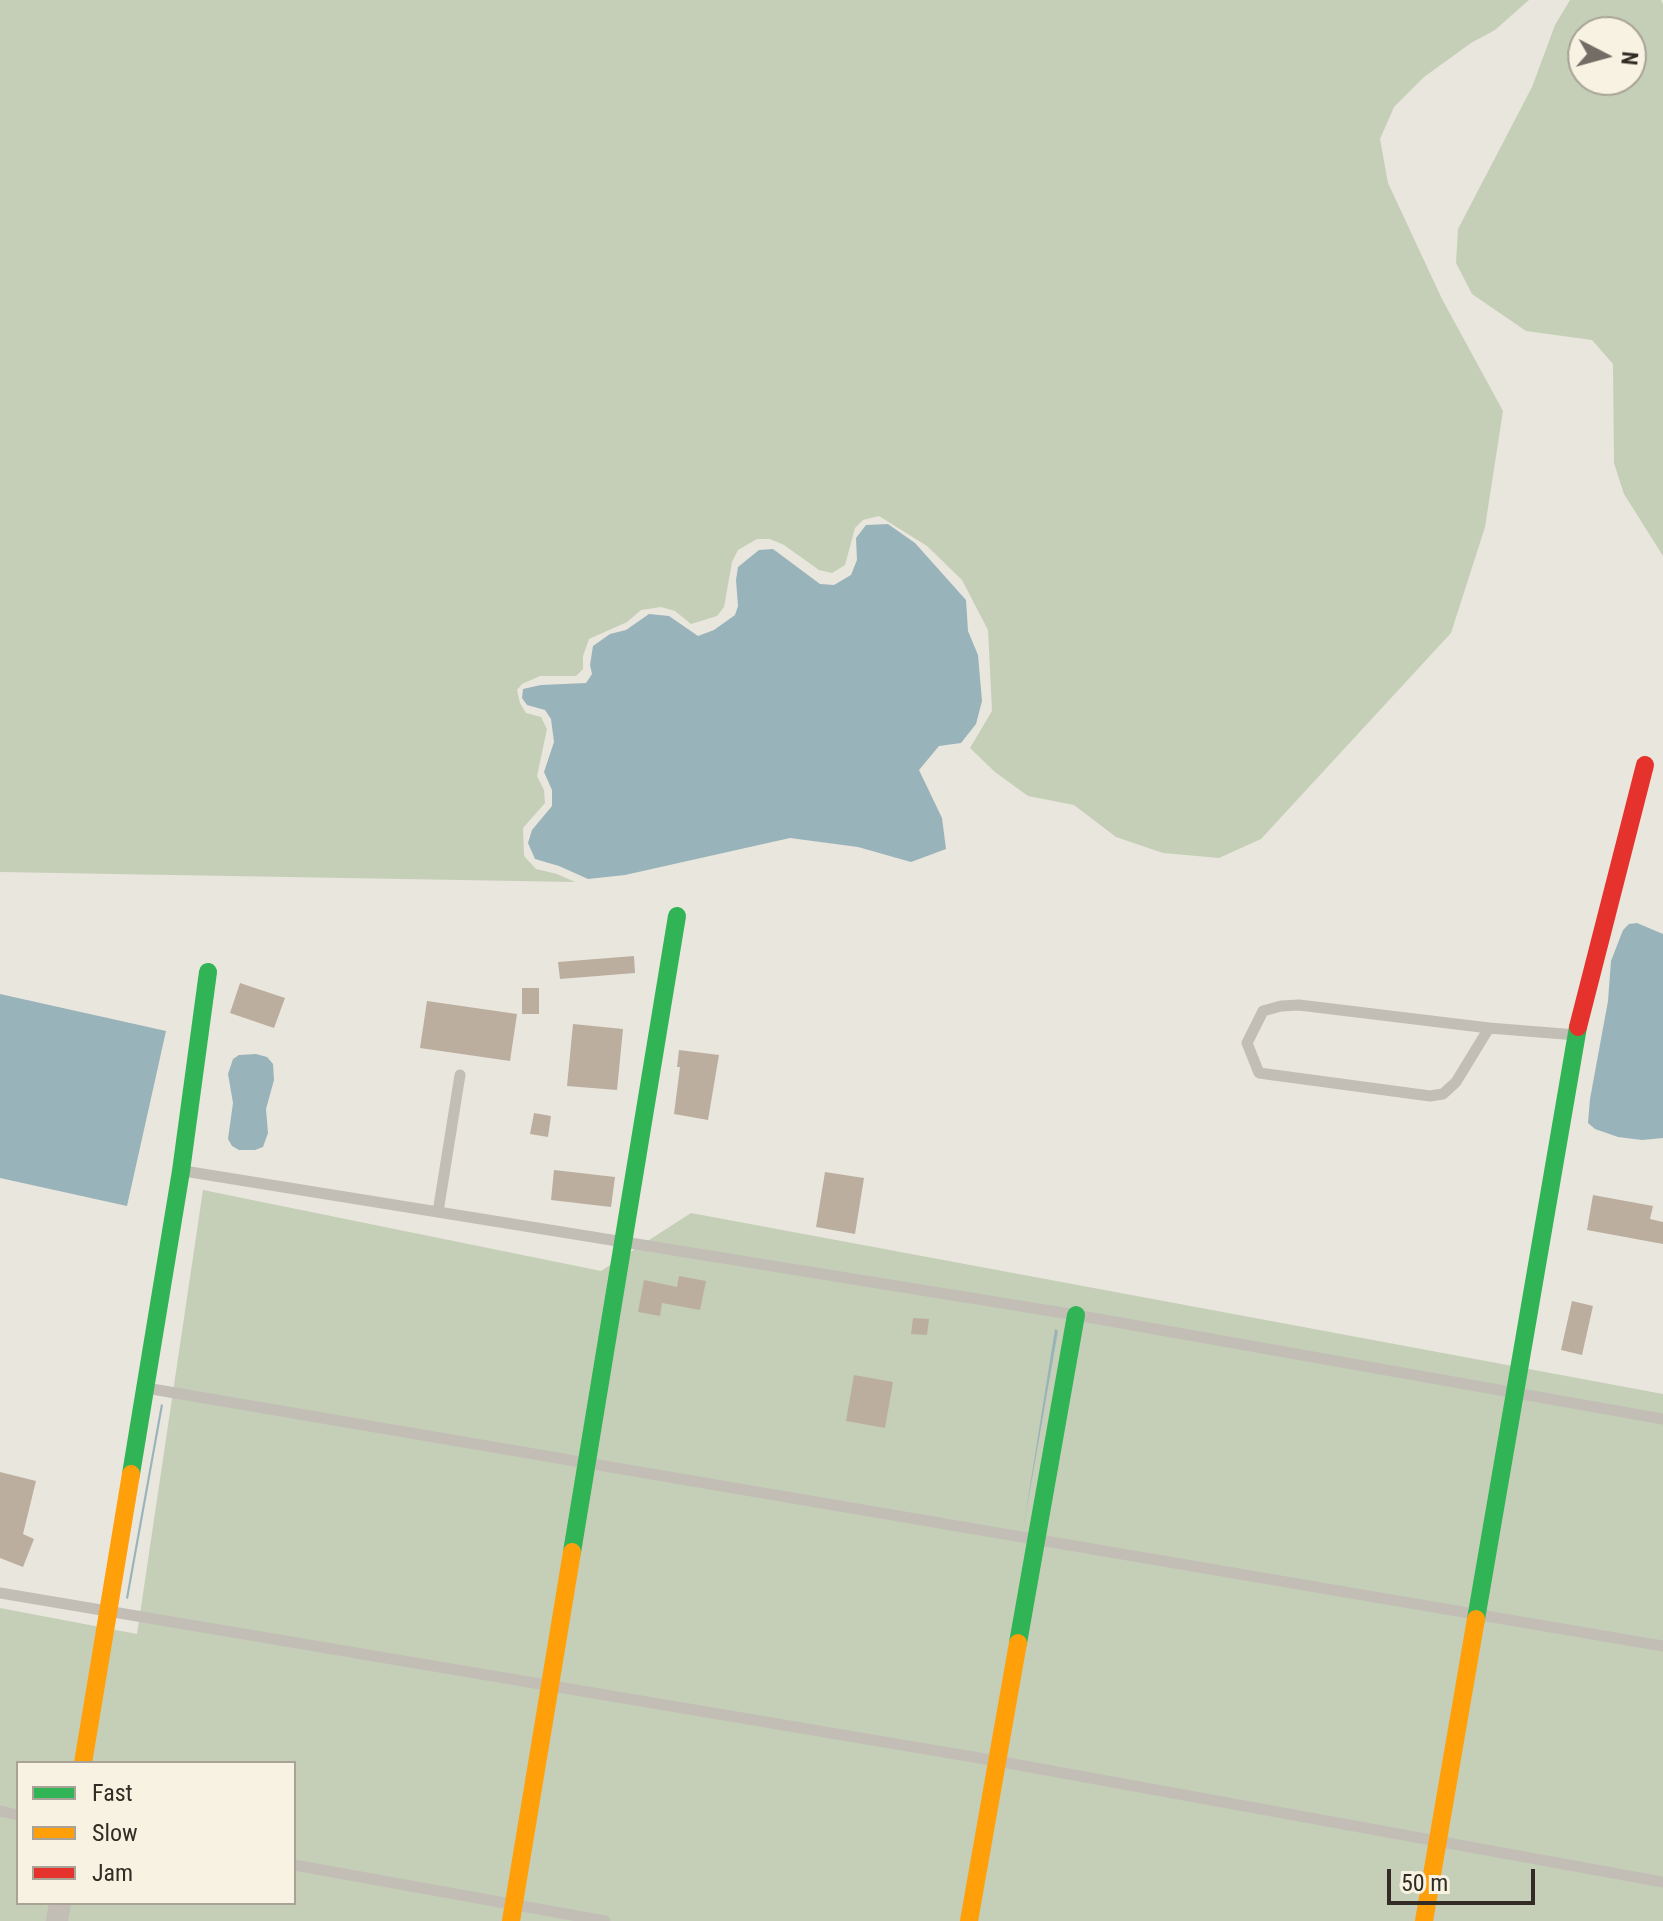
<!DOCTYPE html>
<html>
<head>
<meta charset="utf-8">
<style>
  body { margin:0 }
  #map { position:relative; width:1663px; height:1921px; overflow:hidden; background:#e9e6dd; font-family:"Roboto Condensed",sans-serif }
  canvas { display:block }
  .legend { position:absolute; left:16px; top:1761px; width:280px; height:144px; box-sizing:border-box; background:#f7f2e2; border:2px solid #a8a396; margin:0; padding:10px 14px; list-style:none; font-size:24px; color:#322c25 }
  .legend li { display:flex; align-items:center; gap:16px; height:40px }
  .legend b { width:40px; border:2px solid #a8a396 }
  .north { position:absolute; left:1567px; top:16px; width:80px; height:80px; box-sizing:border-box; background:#f7f2e2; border:2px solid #a8a396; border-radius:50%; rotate:96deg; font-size:22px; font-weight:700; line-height:32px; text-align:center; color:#322c25 }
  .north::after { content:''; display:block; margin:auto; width:28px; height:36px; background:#726d65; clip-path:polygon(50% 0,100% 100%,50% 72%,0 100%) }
  .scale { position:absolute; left:1387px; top:1869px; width:148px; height:36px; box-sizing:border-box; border:4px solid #322c25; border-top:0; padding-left:10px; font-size:24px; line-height:28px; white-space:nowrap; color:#322c25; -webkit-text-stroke:6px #f7f2e2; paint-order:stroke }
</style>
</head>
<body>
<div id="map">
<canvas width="1663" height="1921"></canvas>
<ul class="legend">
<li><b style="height:10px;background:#30b455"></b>Fast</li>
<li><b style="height:10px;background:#ff9f0a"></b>Slow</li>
<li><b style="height:10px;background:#e5322d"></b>Jam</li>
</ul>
<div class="north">N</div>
<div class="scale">50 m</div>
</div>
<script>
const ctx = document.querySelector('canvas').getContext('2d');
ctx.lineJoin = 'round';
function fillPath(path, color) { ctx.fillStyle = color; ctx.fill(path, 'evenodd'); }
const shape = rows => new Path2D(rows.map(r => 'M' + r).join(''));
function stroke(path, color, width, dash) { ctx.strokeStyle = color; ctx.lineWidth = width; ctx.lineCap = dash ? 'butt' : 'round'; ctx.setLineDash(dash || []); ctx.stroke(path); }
const green = shape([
  [0,0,1529,0,1495,30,1471,43,1424,77,1394,107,1380,139,1388,183,1442,299,1503,411,1485,527,1451,633,1261,839,1219,858,1163,853,1116,837,1074,805,1028,796,995,772,970,748,992,711,988,630,962,580,927,546,879,516,863,520,855,528,845,565,832,573,819,570,784,545,770,539,757,539,738,550,732,562,724,607,717,616,691,624,675,611,661,607,641,610,627,622,589,639,583,656,583,669,576,676,540,676,522,684,517,690,520,703,526,713,541,717,547,729,537,776,544,790,545,803,523,828,524,856,536,869,557,874,575,882,0,872],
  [1570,0,1661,0,1663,4,1663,556,1624,494,1614,463,1613,364,1592,340,1526,331,1472,294,1456,263,1458,229,1532,87,1555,25],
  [1631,32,1631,80,1583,80,1583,32],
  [203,1190,601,1271,691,1213,1663,1394,1663,1921,0,1921,0,1608,137,1634],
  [18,1763,294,1763,294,1903,18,1903]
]);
const water = shape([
  [888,524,915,543,966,600,968,631,978,655,982,701,976,724,961,743,939,746,919,770,942,818,946,849,911,862,858,847,790,838,625,875,588,879,559,866,535,859,528,843,532,830,552,806,552,790,544,772,554,742,551,719,545,710,527,705,522,698,523,689,541,685,586,683,592,674,590,665,593,646,610,634,626,630,649,614,669,616,698,636,714,630,735,615,738,606,736,580,738,567,759,550,773,549,820,584,834,585,851,575,857,560,856,538,866,525],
  [1637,923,1663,934,1663,1138,1642,1140,1618,1137,1595,1129,1588,1123,1590,1099,1608,1001,1611,961,1623,930,1629,924],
  [0,994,166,1031,127,1206,0,1178],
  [256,1054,267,1057,273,1064,274,1080,266,1109,268,1133,263,1147,255,1150,239,1150,232,1146,228,1139,233,1103,228,1074,233,1059,239,1055],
  [1055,1329,1058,1331,1024,1524],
  [161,1404,163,1405,128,1599,126,1598]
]);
const building = shape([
  [634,956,635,973,560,979,558,962],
  [240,983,285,998,274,1028,230,1013],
  [522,988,539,988,539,1014,522,1014],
  [427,1001,517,1014,510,1061,420,1048],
  [573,1024,623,1029,617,1090,567,1086],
  [679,1050,719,1055,708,1120,674,1114,680,1067,677,1067],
  [534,1113,551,1116,548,1137,530,1134],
  [554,1170,615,1177,611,1207,551,1200],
  [825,1172,864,1178,855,1234,816,1227],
  [1593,1195,1653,1206,1650,1219,1663,1222,1663,1244,1587,1230],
  [679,1276,706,1281,700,1310,662,1303,660,1316,638,1312,644,1280,677,1287],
  [1572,1301,1593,1306,1582,1355,1561,1350],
  [913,1318,929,1319,927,1335,911,1334],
  [854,1375,893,1382,885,1428,846,1421],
  [0,1472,36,1481,23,1534,34,1539,23,1567,0,1558]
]);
const lane = shape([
  [1489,1028,1456,1082,1443,1094,1430,1096,1259,1073,1247,1043,1263,1011,1281,1006,1299,1005,1489,1028,1576,1035],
  [184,1171,1076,1315,1663,1419],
  [438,1212,460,1075],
  [146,1388,1663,1646],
  [0,1593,997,1761,1663,1882],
  [0,1811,18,1815],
  [294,1865,605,1921]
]);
const street = shape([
  [57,1921,60,1903]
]);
const fast = shape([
  [131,1474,181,1171,208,972],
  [572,1552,677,916],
  [1476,1619,1578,1027],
  [1018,1643,1076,1315]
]);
const slow = shape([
  [83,1763,131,1474],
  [511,1921,572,1552],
  [969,1921,1018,1643],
  [1424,1921,1476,1619]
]);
const jam = shape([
  [1578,1027,1645,765]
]);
fillPath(green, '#c5cfb7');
fillPath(water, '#99b3ba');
fillPath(building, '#bcae9f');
stroke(lane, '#c2beb6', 11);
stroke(street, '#c2beb6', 22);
stroke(fast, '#30b455', 18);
stroke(slow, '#ff9f0a', 18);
stroke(jam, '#e5322d', 18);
</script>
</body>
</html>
